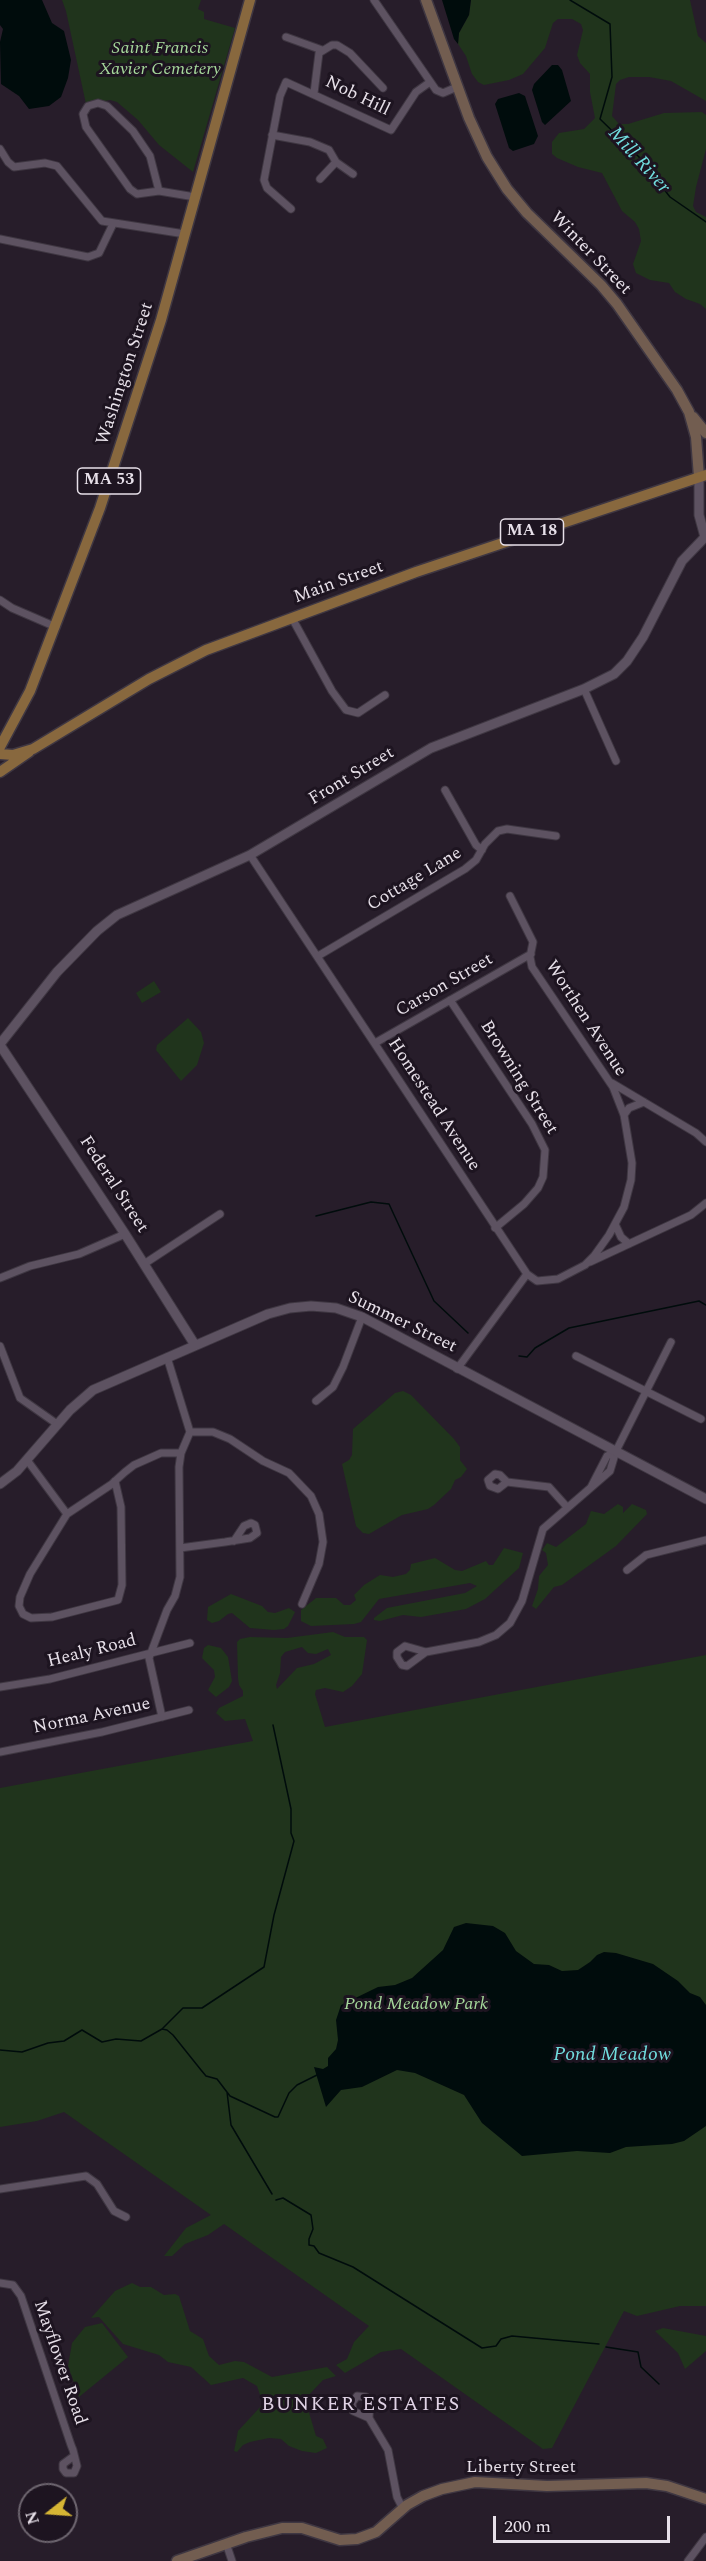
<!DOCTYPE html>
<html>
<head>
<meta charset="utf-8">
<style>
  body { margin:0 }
  #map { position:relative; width:706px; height:2561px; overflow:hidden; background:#271d2a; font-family:Spectral,serif }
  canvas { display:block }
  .north { position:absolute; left:18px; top:2483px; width:60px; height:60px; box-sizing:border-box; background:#1d1420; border:2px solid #6e6670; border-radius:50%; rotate:253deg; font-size:16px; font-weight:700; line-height:24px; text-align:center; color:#e7e0e9 }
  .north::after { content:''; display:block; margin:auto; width:21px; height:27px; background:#d6b534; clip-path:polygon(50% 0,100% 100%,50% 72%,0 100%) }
  .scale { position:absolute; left:493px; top:2516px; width:177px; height:27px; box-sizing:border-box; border:3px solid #e7e0e9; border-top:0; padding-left:8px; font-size:18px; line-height:21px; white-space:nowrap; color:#e7e0e9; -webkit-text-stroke:4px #1d1420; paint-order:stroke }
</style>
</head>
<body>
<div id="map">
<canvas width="706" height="2561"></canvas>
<div class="north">N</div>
<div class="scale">200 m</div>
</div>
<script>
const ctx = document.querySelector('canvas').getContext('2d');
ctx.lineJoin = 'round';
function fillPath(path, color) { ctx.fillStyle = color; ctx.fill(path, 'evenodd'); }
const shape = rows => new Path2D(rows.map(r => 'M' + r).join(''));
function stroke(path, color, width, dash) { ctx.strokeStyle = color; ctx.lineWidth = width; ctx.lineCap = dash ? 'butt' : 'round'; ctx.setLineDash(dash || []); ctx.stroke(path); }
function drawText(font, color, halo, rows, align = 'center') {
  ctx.font = font + ' Spectral,serif'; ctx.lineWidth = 6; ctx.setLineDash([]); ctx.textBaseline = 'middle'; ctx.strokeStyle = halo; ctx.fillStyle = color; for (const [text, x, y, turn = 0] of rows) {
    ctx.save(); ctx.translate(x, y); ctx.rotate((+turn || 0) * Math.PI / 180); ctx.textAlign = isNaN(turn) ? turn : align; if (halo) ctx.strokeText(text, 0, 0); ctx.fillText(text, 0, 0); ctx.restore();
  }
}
const green = shape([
  [62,0,201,0,198,9,204,12,204,19,235,28,193,172,159,145,138,120,117,102,110,100,86,104,66,11],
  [471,0,690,0,698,36,706,43,706,101,671,81,649,77,629,77,620,80,616,84,612,116,619,124,628,124,664,113,702,112,706,115,706,149,696,187,693,206,696,212,706,217,706,309,700,304,686,299,675,292,669,283,650,280,636,273,633,264,641,241,639,229,635,222,622,211,602,173,578,167,557,158,552,154,552,142,559,133,584,129,595,118,590,92,590,74,580,63,577,55,583,30,581,24,572,19,558,19,553,23,545,48,523,74,509,80,484,85,478,82,472,74,466,56,458,44,459,33,469,15],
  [154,981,161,992,142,1003,136,993],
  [188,1018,201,1032,204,1043,197,1065,181,1081,156,1050,157,1045],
  [403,1391,411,1395,454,1439,460,1447,460,1460,467,1469,461,1477,455,1480,451,1489,434,1505,428,1509,402,1515,369,1534,363,1533,356,1526,342,1464,349,1460,352,1455,353,1429,395,1393],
  [618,1504,623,1507,623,1513,632,1504,646,1510,647,1514,616,1546,562,1585,554,1587,536,1609,532,1606,538,1589,539,1576,548,1565,546,1553,542,1550,547,1543,556,1547,586,1524,591,1511,604,1514],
  [504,1548,523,1553,519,1568,485,1599,466,1609,421,1617,403,1615,380,1621,374,1620,374,1618,387,1608,465,1593,477,1586,470,1583,379,1599,361,1622,354,1624,311,1626,301,1621,301,1610,316,1598,336,1598,344,1605,350,1605,356,1600,354,1595,364,1585,380,1575,393,1577,406,1574,410,1570,411,1564,435,1558,455,1570,462,1571,486,1561,489,1565,493,1565],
  [231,1594,262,1606,268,1612,275,1613,289,1608,295,1612,288,1626,284,1629,274,1630,250,1628,232,1613,228,1614,219,1621,212,1623,207,1620,208,1607],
  [333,1632,345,1637,364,1637,367,1640,362,1674,352,1686,343,1692,325,1688,316,1690,315,1694,325,1727,706,1655,706,2306,680,2306,637,2316,624,2311,552,2448,543,2449,401,2349,381,2352,345,2373,336,2365,347,2359,354,2342,369,2326,224,2224,208,2235,185,2244,172,2256,164,2256,186,2228,211,2215,64,2112,37,2121,0,2127,0,1788,253,1741,245,1719,225,1721,216,1713,219,1708,243,1696,243,1691,239,1685,238,1678,237,1642,240,1639,250,1637,287,1638],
  [302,1647,308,1653,316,1654,328,1649,331,1655,314,1664,297,1668,277,1689,276,1685,280,1673,281,1657,285,1652],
  [208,1645,221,1648,228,1657,232,1681,229,1687,216,1697,208,1690,215,1677,214,1670,202,1658,204,1648],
  [132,2283,140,2287,151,2287,164,2295,175,2294,179,2296,190,2331,203,2339,209,2356,219,2365,235,2361,244,2362,272,2377,327,2367,336,2376,323,2380,305,2399,316,2436,323,2439,327,2448,316,2453,302,2451,289,2446,281,2439,269,2438,250,2442,243,2445,237,2452,234,2451,238,2431,263,2404,257,2386,243,2378,211,2385,191,2367,168,2362,159,2355,123,2344,99,2317,91,2318,115,2291],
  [102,2323,128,2357,79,2397,68,2366,72,2343,85,2327],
  [663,2328,706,2336,706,2351,685,2369,678,2353,655,2331]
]);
const water = shape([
  [0,0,42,0,52,23,64,31,71,60,68,78,61,97,49,106,29,109,19,96,1,84,0,42,3,29,0,25],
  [442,0,471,0,469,15,459,33,458,44,454,39],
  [552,65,558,65,562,70,571,101,545,125,542,122,532,90,534,84],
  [519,93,525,96,538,136,534,144,513,151,509,148,495,104,498,99],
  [466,1923,493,1926,505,1933,516,1951,534,1964,549,1965,562,1971,578,1970,590,1962,597,1955,604,1952,616,1953,653,1964,678,1981,690,1993,700,1997,706,2005,706,2126,684,2141,672,2144,626,2147,610,2153,577,2151,522,2156,482,2123,464,2095,415,2073,397,2070,362,2087,341,2090,326,2107,314,2067,323,2069,328,2066,328,2058,336,2049,338,2040,336,2020,341,2005,378,1987,395,1985,412,1978,443,1950,454,1927]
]);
const stream = shape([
  [570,0,610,24,612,77,600,119,639,157,670,197,706,222],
  [316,1216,371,1202,389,1204,434,1301,468,1333],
  [519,1356,527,1357,535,1348,569,1328,699,1301,706,1305],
  [163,2028,183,2008,202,2008,264,1967,274,1915,294,1841,291,1833,291,1809,273,1725],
  [0,2050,22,2052,48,2043,64,2041,82,2030,102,2042,116,2039,141,2041,162,2029,167,2030,173,2035,201,2070,206,2076,217,2079,230,2096,275,2117,278,2117,289,2093,297,2085,317,2075],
  [227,2092,231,2125,272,2194],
  [276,2200,283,2198,311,2215,313,2229,309,2239,309,2245,314,2246,319,2253,353,2267,482,2348,496,2346,501,2339,512,2336,599,2344],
  [606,2347,638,2352,641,2367,659,2384]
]);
const minor = shape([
  [374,0,436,90,443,93,457,87],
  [286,37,322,50],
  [314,93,319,53,332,45,337,45,350,53,383,88],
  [272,135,310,142,329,150,336,162,320,179],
  [0,149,8,162,14,167,45,163,57,166,102,221,185,234],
  [336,162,353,174],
  [159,191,137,194,130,189,86,127,83,114,88,106,98,103,107,106,133,131,150,156,159,191,195,197],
  [291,209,267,188,264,180,280,96,286,82,391,130,416,92,430,82],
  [0,239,88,257,99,253,113,224],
  [0,600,12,608,56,627],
  [292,618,332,691,346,710,358,713,385,695],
  [584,689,616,761],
  [445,790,476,845,482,850],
  [250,855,527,1274,457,1369],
  [510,896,533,942,530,957,532,967,613,1087,624,1115,632,1163,631,1180,624,1207,609,1235,594,1256,585,1265,558,1279,537,1281,527,1274],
  [318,956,465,869,476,860,485,844,498,831,507,829,556,836],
  [450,1000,532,1124,545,1150,543,1177,538,1188,524,1204,495,1228],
  [375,1043,531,954],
  [612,1083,696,1133,706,1142],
  [624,1115,629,1108,644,1102],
  [615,1224,621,1237,629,1244],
  [590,1262,691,1215,706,1203],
  [144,1264,220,1214],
  [0,1278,30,1266,79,1254,125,1234],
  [0,1346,20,1398,57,1424],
  [576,1356,701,1419],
  [316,1401,333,1387,343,1367,362,1317],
  [190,1432,213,1432,230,1439,263,1461,289,1473,311,1496,319,1514,323,1542,319,1564,302,1604],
  [27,1460,67,1514],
  [115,1481,121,1507,122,1585,118,1600,52,1617,31,1618,23,1614,19,1606,20,1597,30,1574,67,1514,112,1484,115,1481,125,1472,134,1465,161,1453,181,1453],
  [507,1482,498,1489,490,1486,488,1480,495,1474,500,1475,507,1482,549,1487,567,1507],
  [591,1487,607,1456,616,1451],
  [180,1548,225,1542,250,1538,257,1533,255,1525,251,1523,244,1526,234,1541],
  [627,1570,646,1555,706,1540],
  [426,1652,407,1666,402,1665,397,1657,397,1652,405,1646,426,1652,479,1642,496,1635,510,1623,522,1601,543,1529,610,1471,616,1451,671,1342],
  [0,1687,50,1679,190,1643],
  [162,1717,149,1658,167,1610,175,1596,180,1577,179,1467,181,1453,190,1432,167,1357],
  [0,1752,102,1732,189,1710],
  [0,2189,86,2176,97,2184,114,2211,126,2217],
  [0,2283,13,2285,21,2296,71,2445,73,2450,77,2466,74,2473,66,2473,63,2469,63,2464,74,2456],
  [369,2418,353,2411,352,2403,357,2396,366,2397,370,2402,369,2418,388,2450,397,2497,403,2509],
  [226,2543,232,2561],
  [688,2561,706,2537]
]);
const tertiary = shape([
  [699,477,699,515,705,537],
  [0,1044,57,972,97,931,117,915,250,855,431,748,584,689,614,674,627,661,643,637,682,561,706,536],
  [0,1045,125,1234,195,1345],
  [0,1484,17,1471,70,1410,93,1390,268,1314,290,1308,311,1306,336,1308,362,1317,706,1499]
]);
const secondary = shape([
  [426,0,469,118,487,157,507,189,527,213,601,285,617,304,677,390,689,412,696,437,699,477],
  [693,417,706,433],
  [177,2561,246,2537,282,2528,302,2528,340,2540,357,2539,376,2532,407,2505,423,2496,442,2489,475,2482,547,2486,646,2483,667,2486,706,2499]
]);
const primary = shape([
  [0,747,30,691,100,508,161,320,250,0],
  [0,754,13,755,33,749,149,679,206,650,416,572,706,475],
  [0,772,29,752]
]);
const shields = [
  [109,481,63],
  [532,532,63]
];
const shieldNames = [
  ["MA 53",109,481],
  ["MA 18",532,532]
];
const parkNames = [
  ["Saint Francis",160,49],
  ["Xavier Cemetery",160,70],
  ["Pond Meadow Park",416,2005]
];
const streetNames = [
  ["Nob Hill",357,97,26],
  ["Winter Street",590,254,46],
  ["Washington Street",126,374,-72],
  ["Main Street",339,583,-20],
  ["Front Street",352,777,-31],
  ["Cottage Lane",415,880,-31],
  ["Carson Street",445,986,-30],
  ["Worthen Avenue",585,1019,57],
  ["Browning Street",518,1078,58],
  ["Homestead Avenue",433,1105,57],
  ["Federal Street",113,1185,57],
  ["Summer Street",402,1323,26],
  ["Healy Road",92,1652,-14],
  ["Norma Avenue",92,1717,-12],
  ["Mayflower Road",59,2363,71],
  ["Liberty Street",521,2468]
];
const waterNames = [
  ["Mill River",638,161,48],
  ["Pond Meadow",612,2056]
];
const neighbourhoodNames = [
  ["BUNKER ESTATES",361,2406]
];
fillPath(green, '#20341c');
fillPath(water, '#000c0c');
stroke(stream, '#000c0c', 1.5);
stroke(minor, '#3f3742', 9);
stroke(tertiary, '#3f3742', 11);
stroke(secondary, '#3f3742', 13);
stroke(primary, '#3f3742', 13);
stroke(minor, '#5d5261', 7);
stroke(tertiary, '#5d5261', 9);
stroke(secondary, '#725d50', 10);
stroke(primary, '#88683e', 10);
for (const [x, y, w] of shields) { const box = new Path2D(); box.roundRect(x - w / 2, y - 13, w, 26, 4.5); ctx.fillStyle = '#1d1420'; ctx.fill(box); stroke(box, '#e7e0e9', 1.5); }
drawText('bold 16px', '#e7e0e9', null, shieldNames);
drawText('italic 18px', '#a6d99b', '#1d1420', parkNames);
drawText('18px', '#e7e0e9', '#1d1420', streetNames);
drawText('italic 20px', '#71ddde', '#1d1420', waterNames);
ctx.letterSpacing = '1.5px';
drawText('20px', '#e0d3e5', '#1d1420', neighbourhoodNames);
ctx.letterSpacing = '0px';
</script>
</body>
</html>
